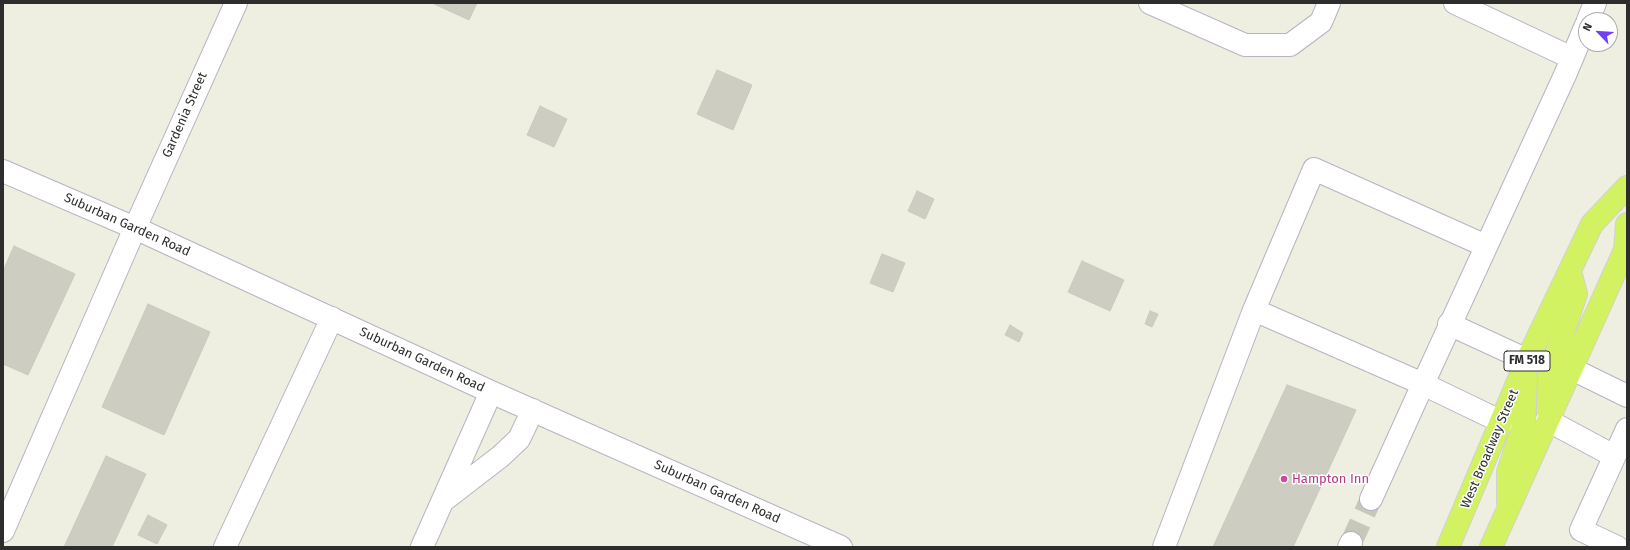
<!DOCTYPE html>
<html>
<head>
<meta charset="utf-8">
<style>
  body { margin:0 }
  #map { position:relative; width:1630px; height:550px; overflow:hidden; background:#eeefe0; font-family:"Fira Sans",sans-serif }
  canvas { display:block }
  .frame { position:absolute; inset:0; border:4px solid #2d2d2d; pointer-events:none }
  .north { position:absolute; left:1578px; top:12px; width:40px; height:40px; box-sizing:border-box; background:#fff; border:1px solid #ababab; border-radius:50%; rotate:295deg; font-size:11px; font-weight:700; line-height:16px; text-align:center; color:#2d2d2d }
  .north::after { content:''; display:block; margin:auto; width:14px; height:18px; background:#7140fb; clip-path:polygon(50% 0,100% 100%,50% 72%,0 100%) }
</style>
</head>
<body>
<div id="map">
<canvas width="1630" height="550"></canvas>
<div class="frame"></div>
<div class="north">N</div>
</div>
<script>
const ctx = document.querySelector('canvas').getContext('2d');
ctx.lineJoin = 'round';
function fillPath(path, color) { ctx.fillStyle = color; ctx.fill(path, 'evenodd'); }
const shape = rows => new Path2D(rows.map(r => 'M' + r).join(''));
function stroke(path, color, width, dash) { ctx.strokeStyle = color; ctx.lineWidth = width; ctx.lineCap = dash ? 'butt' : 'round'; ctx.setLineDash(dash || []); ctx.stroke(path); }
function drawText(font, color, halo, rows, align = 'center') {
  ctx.font = font + ' "Fira Sans",sans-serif'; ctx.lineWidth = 3; ctx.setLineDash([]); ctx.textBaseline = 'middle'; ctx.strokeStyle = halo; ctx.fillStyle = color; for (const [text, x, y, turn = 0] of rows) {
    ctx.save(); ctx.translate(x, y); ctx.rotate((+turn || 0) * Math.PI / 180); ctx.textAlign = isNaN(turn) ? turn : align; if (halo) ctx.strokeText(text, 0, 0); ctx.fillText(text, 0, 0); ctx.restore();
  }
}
const building = shape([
  [432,3,477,3,469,20,432,3],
  [717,70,752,85,733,130,697,114,717,70],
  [540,106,567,119,554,147,527,135,540,106],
  [917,191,934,199,925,219,908,211,917,191],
  [14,246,75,274,28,375,3,364,3,271,14,246],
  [882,254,905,263,893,292,870,283,882,254],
  [1082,261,1124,280,1110,311,1068,292,1082,261],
  [148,304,210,332,164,435,102,407,148,304],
  [1150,311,1158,314,1152,327,1145,324,1150,311],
  [1010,325,1023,333,1019,342,1005,335,1010,325],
  [1287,385,1356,410,1293,547,1213,547,1287,385],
  [106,456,146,474,112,547,64,547,106,456],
  [148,515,167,525,157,544,138,535,148,515]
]);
const minorTunnel = shape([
  [1351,543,1371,499]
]);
const minor = shape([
  [1150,3,1245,45,1290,45,1321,22,1329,3],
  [1455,3,1572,58],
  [1588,20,1595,3],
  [3,171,135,228,491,392,841,547],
  [1254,310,1314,169,1486,246],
  [1449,324,1527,360],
  [1572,369,1627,396],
  [1547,420,1614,456],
  [1502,422,1423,384,1565,75,1586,25],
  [444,500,501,456,519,439,533,410],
  [3,531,135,228,236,3],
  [225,547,332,318],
  [422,547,491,392],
  [1164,547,1254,310,1423,384,1371,499],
  [1349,547,1351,543],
  [1617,547,1581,530,1627,429]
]);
const major = shape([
  [1548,411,1549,375,1576,294,1570,271],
  [1508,502,1508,472,1524,423,1526,377],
  [1448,547,1527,360,1592,224,1627,187],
  [1491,547,1625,250,1627,224]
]);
const markers = [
  [1284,479,4,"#d1479c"]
];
const shields = [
  [1527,361,46]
];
const shieldNames = [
  ["FM 518",1527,361]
];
const streetNames = [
  ["Gardenia Street",185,115,-66],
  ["Suburban Garden Road",127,225,24],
  ["Suburban Garden Road",422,360,25],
  ["West Broadway Street",1490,449,-67],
  ["Suburban Garden Road",717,492,24]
];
const hotelNames = [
  ["Hampton Inn",1292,479]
];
fillPath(building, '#cdcdc2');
stroke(building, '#c9cab9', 1);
stroke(minorTunnel, '#c7c8bc', 22, [22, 11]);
stroke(minor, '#b7b3c1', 24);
stroke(major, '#d1d1d1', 24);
stroke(minor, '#fff', 22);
stroke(major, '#d3f262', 22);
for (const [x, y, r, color] of markers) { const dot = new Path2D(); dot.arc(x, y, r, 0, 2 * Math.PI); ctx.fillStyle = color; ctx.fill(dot); stroke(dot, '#fff', 1.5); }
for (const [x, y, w] of shields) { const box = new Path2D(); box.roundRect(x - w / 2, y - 10, w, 20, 3); ctx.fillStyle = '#fff'; ctx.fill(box); stroke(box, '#2d2d2d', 1); }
drawText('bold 12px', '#2d2d2d', null, shieldNames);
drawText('13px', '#2d2d2d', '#fff', streetNames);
drawText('13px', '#b23c85', '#fff', hotelNames, 'left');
</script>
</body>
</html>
